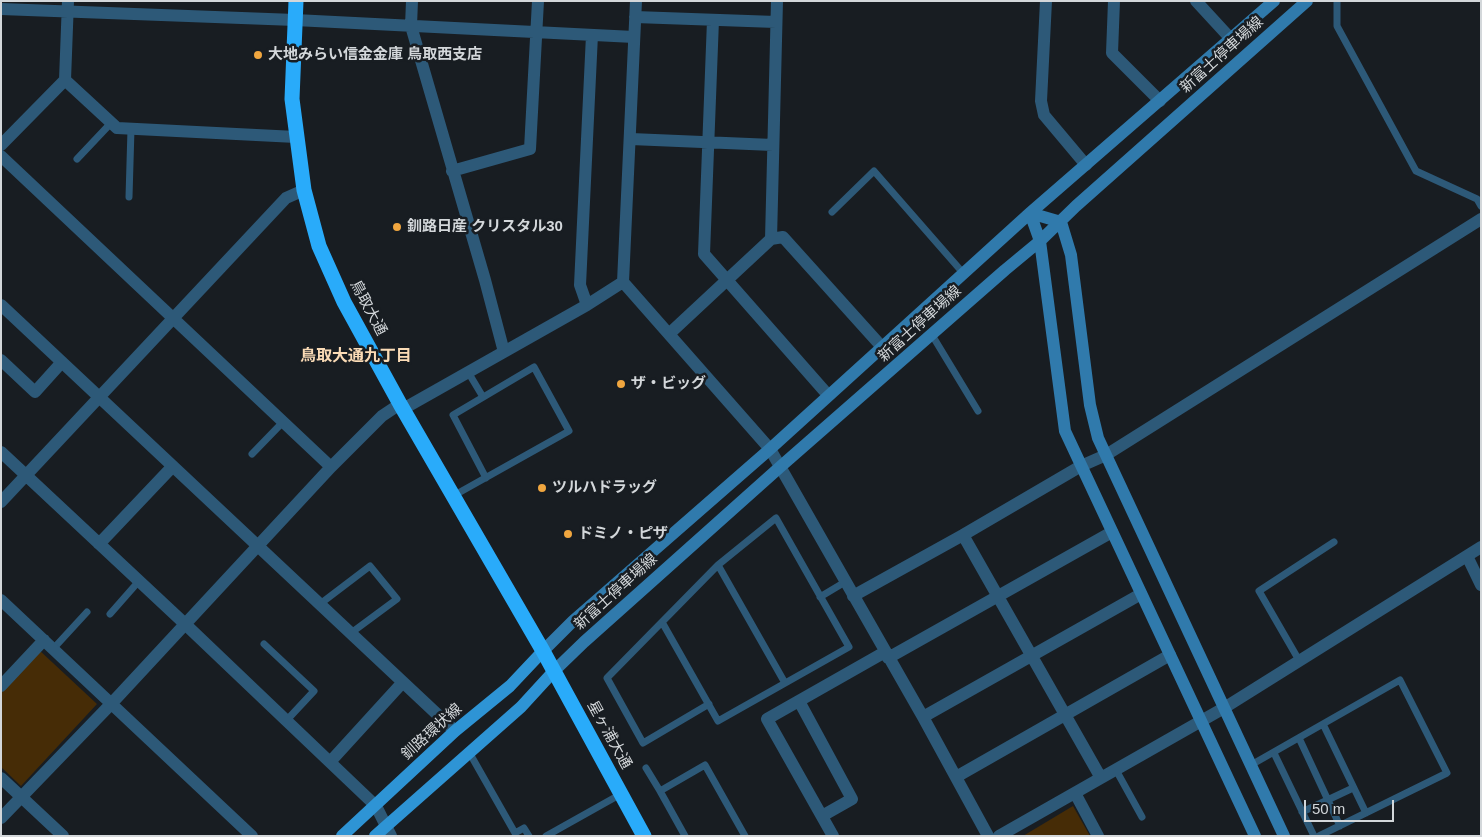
<!DOCTYPE html>
<html>
<head>
<meta charset="utf-8">
<style>
  body { margin:0 }
  #map { position:relative; width:1482px; height:837px; overflow:hidden; background:#181d22; font-family:Helvetica,sans-serif }
  canvas { display:block }
  .frame { position:absolute; inset:0; border:2px solid #d3d7da; pointer-events:none }
  .scale { position:absolute; left:1304px; top:800px; width:90px; height:22px; box-sizing:border-box; border:2px solid #d3d7da; border-top:0; padding-left:6px; font-size:15px; line-height:18px; white-space:nowrap; color:#d3d7da; -webkit-text-stroke:4px #181d22; paint-order:stroke }
</style>
</head>
<body>
<div id="map">
<canvas width="1482" height="837"></canvas>
<div class="frame"></div>
<div class="scale">50 m</div>
</div>
<script>
const ctx = document.querySelector('canvas').getContext('2d');
ctx.lineJoin = 'round';
function fillPath(path, color) { ctx.fillStyle = color; ctx.fill(path, 'evenodd'); }
const shape = rows => new Path2D(rows.map(r => 'M' + r).join(''));
function stroke(path, color, width, dash) { ctx.strokeStyle = color; ctx.lineWidth = width; ctx.lineCap = dash ? 'butt' : 'round'; ctx.setLineDash(dash || []); ctx.stroke(path); }
function drawText(font, color, halo, rows, align = 'center') {
  ctx.font = font + ' Helvetica,"Noto Sans JP",sans-serif'; ctx.lineWidth = 5; ctx.setLineDash([]); ctx.textBaseline = 'middle'; ctx.strokeStyle = halo; ctx.fillStyle = color; for (const [text, x, y, turn = 0] of rows) {
    ctx.save(); ctx.translate(x, y); ctx.rotate((+turn || 0) * Math.PI / 180); ctx.textAlign = isNaN(turn) ? turn : align; if (halo) ctx.strokeText(text, 0, 0); ctx.fillText(text, 0, 0); ctx.restore();
  }
}
const green = shape([
  [38,649,97,704,21,786,1,767,1,689],
  [1073,806,1090,836,1023,836]
]);
const lane = shape([
  [1337,1,1337,26,1416,171,1477,199,1481,206],
  [77,159,111,123],
  [129,197,131,129],
  [832,212,874,171,964,274],
  [932,335,978,411],
  [468,372,483,397],
  [252,454,283,422],
  [453,496,569,431,534,367,453,415,486,478],
  [820,597,845,582],
  [320,604,370,566,397,599,351,633],
  [110,614,139,581],
  [662,622,718,721,849,647,776,518,718,565],
  [264,644,314,691,286,721],
  [53,649,87,612],
  [1300,662,1259,591,1334,542],
  [709,704,643,743,607,678,718,565,785,683],
  [1323,724,1366,813],
  [1299,738,1340,826],
  [469,752,515,833,524,828,529,836],
  [1274,753,1314,836],
  [1251,765,1400,680,1447,773,1319,836],
  [646,768,660,791,705,765,745,836],
  [1116,770,1142,817],
  [660,791,685,836],
  [1302,812,1353,788],
  [546,836,621,794]
]);
const street = shape([
  [412,1,411,26,485,280,504,352],
  [636,1,623,282,770,449,923,717,988,836],
  [777,1,771,239,783,237,882,347],
  [1046,1,1041,101,1044,115,1086,165],
  [1114,1,1112,53,1160,101],
  [1196,1,1231,39],
  [1,9,295,20,634,37],
  [635,17,776,22],
  [713,20,704,254,828,395],
  [65,80,117,128,296,137],
  [631,139,773,145],
  [1,145,65,80,68,1],
  [1,156,331,467],
  [452,171,530,149,538,1],
  [1,305,455,731],
  [587,305,580,285,592,35],
  [669,334,771,239],
  [1,360,35,392,62,362],
  [403,409,587,305,623,282],
  [1,452,184,623,376,806,391,836],
  [1,502,286,198,304,190],
  [963,535,1101,778],
  [99,544,173,466],
  [1467,556,1481,585],
  [853,596,963,535,1081,466,1106,455,1481,219],
  [1,600,252,836],
  [888,658,1112,532],
  [1,686,44,640],
  [799,701,852,799,822,816],
  [923,717,1141,594],
  [330,762,403,682],
  [956,777,1170,655],
  [1,778,63,836],
  [1075,793,1098,836],
  [1,818,111,704,331,467,382,416,400,404],
  [833,836,767,719,885,652],
  [999,836,1224,708,1481,547]
]);
const secondary = shape([
  [1030,213,1061,222,1071,255,1090,405,1098,438,1284,836],
  [1030,213,1040,241,1065,431,1255,836],
  [543,651,573,621,770,449,1030,213,1274,1],
  [554,671,584,642,780,467,1005,270,1040,241,1076,206,1307,1]
]);
const primary = shape([
  [342,836,455,731,510,686,543,651],
  [375,836,521,707,554,671]
]);
const highway = shape([
  [296,1,292,99,304,190,319,246,344,302,400,404,543,651,644,836]
]);
const markers = [
  [258,55,5,"#f0a63f"],
  [397,227,5,"#f0a63f"],
  [621,384,5,"#f0a63f"],
  [542,488,5,"#f0a63f"],
  [568,534,5,"#f0a63f"]
];
const poiNames = [
  ["大地みらい信金金庫 鳥取西支店",268,55],
  ["釧路日産 クリスタル30",407,227],
  ["ザ・ビッグ",631,384],
  ["ツルハドラッグ",552,488],
  ["ドミノ・ピザ",578,534]
];
const streetNames = [
  ["新富士停車場線",1222,55,-42],
  ["鳥取大通",368,308,62],
  ["新富士停車場線",920,324,-42],
  ["新富士停車場線",616,592,-42],
  ["釧路環状線",432,732,-42],
  ["星ヶ浦大通",609,735,61]
];
const neighbourhoodNames = [
  ["鳥取大通九丁目",356,357]
];
fillPath(green, '#462c06');
stroke(lane, '#2d5978', 7);
stroke(street, '#2d5978', 12);
stroke(secondary, '#307aac', 12);
stroke(primary, '#2e94d5', 12);
stroke(highway, '#29abfa', 15);
for (const [x, y, r, color] of markers) { const dot = new Path2D(); dot.arc(x, y, r, 0, 2 * Math.PI); ctx.fillStyle = color; ctx.fill(dot); stroke(dot, '#181d22', 2); }
drawText('bold 15px', '#d3d7da', '#181d22', poiNames, 'left');
drawText('15px', '#d3d7da', '#181d22', streetNames);
drawText('bold 16px', '#fadbb6', '#181d22', neighbourhoodNames);
</script>
</body>
</html>
